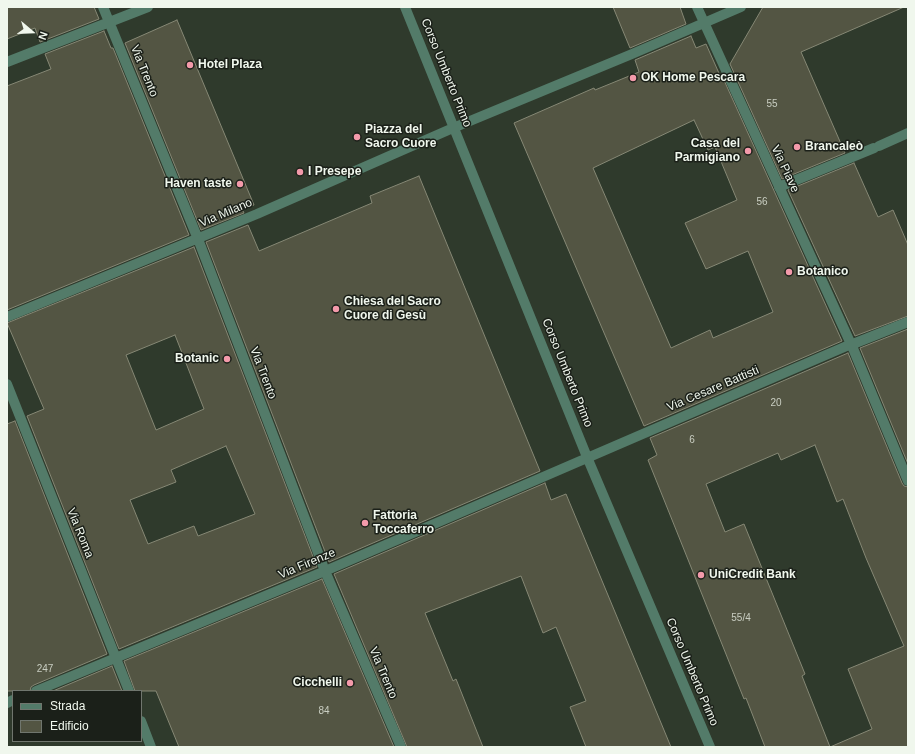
<!DOCTYPE html>
<html>
<head>
<meta charset="utf-8">
<style>
  body { margin:0 }
  #map { position:relative; width:915px; height:754px; overflow:hidden; background:#2f3a2c; font-family:Arial,sans-serif }
  canvas { display:block }
  .frame { position:absolute; inset:0; border:8px solid #f0f7ed; pointer-events:none }
  .legend { position:absolute; left:12px; top:690px; width:130px; height:52px; box-sizing:border-box; background:#1b2019; border:1px solid #70766e; margin:0; padding:5px 7px; list-style:none; font-size:12px; color:#f0f7ed }
  .legend li { display:flex; align-items:center; gap:8px; height:20px }
  .legend b { width:20px; border:1px solid #70766e }
  .north { position:absolute; left:12px; top:12px; width:40px; height:40px; -webkit-text-stroke:3px #1b2019; paint-order:stroke; rotate:109deg; font-size:11px; font-weight:700; line-height:16px; text-align:center; color:#f0f7ed }
  .north::after { content:''; display:block; margin:auto; width:14px; height:18px; background:#f0f7ed; clip-path:polygon(50% 0,100% 100%,50% 72%,0 100%) }
</style>
</head>
<body>
<div id="map">
<canvas width="915" height="754"></canvas>
<div class="frame"></div>
<ul class="legend">
<li><b style="height:5px;background:#537b69"></b>Strada</li>
<li><b style="height:11px;background:#535543"></b>Edificio</li>
</ul>
<div class="north">N</div>
</div>
<script>
const ctx = document.querySelector('canvas').getContext('2d');
ctx.lineJoin = 'round';
function fillPath(path, color) { ctx.fillStyle = color; ctx.fill(path, 'evenodd'); }
const shape = rows => new Path2D(rows.map(r => 'M' + r).join(''));
function stroke(path, color, width, dash) { ctx.strokeStyle = color; ctx.lineWidth = width; ctx.lineCap = dash ? 'butt' : 'round'; ctx.setLineDash(dash || []); ctx.stroke(path); }
function drawText(font, color, halo, rows, align = 'center') {
  ctx.font = font + ' Arial,sans-serif'; ctx.lineWidth = 3; ctx.setLineDash([]); ctx.textBaseline = 'middle'; ctx.strokeStyle = halo; ctx.fillStyle = color; for (const [text, x, y, turn = 0] of rows) {
    ctx.save(); ctx.translate(x, y); ctx.rotate((+turn || 0) * Math.PI / 180); ctx.textAlign = isNaN(turn) ? turn : align; if (halo) ctx.strokeText(text, 0, 0); ctx.fillText(text, 0, 0); ctx.restore();
  }
}
const building = shape([
  [7,7,94,7,99,19,40,42,35,28,7,39,7,7],
  [613,7,680,7,686,24,630,48,613,7],
  [763,7,904,7,801,52,845,153,782,179,730,64,763,7],
  [177,20,254,205,242,209,244,213,201,230,125,43,177,20],
  [104,31,111,48,113,48,189,235,7,310,7,86,51,69,45,54,104,31],
  [691,36,696,48,706,44,722,80,723,78,842,341,644,426,514,123,594,88,595,90,639,72,635,60,691,36],
  [694,120,708,150,715,147,737,200,685,223,706,269,748,251,773,312,713,338,710,330,671,348,593,168,694,120],
  [854,163,878,217,893,210,908,245,908,316,855,336,788,190,854,163],
  [419,176,540,471,329,562,206,242,248,225,259,251,372,203,370,196,419,176],
  [194,247,317,567,119,649,27,416,44,409,7,323,194,247],
  [175,335,204,409,156,430,126,355,175,335],
  [226,446,255,514,198,536,194,526,148,544,130,500,176,482,171,470,226,446],
  [908,329,908,464,860,348,908,329],
  [848,353,902,483,904,486,908,487,908,747,765,747,746,698,744,699,648,460,657,455,650,438,848,353],
  [815,445,837,502,843,499,866,558,904,646,848,669,872,729,830,747,802,676,805,674,744,524,725,532,706,484,778,453,781,460,815,445],
  [15,421,107,654,34,685,31,687,30,691,7,691,7,424,15,421],
  [545,483,551,500,566,494,671,747,586,747,570,707,586,701,556,627,543,633,521,576,425,613,453,681,456,679,483,747,407,747,334,574,545,483],
  [322,579,394,747,179,747,156,691,135,691,124,661,322,579],
  [112,666,122,691,53,691,112,666]
]);
const lane = shape([
  [879,146,908,133],
  [779,187,874,148]
]);
const street = shape([
  [103,7,198,239,325,571,401,747],
  [405,7,587,457,710,747],
  [697,7,850,342],
  [7,62,148,7],
  [7,317,257,214,453,128,632,54,741,7],
  [853,344,908,322],
  [852,346,908,481],
  [7,384,129,691],
  [36,691,325,571,849,345],
  [7,703,13,700],
  [141,721,151,747]
]);
const markers = [
  [190,65,4,"#f39aaa"],
  [633,78,4,"#f39aaa"],
  [357,137,4,"#f39aaa"],
  [797,147,4,"#f39aaa"],
  [748,151,4,"#f39aaa"],
  [300,172,4,"#f39aaa"],
  [240,184,4,"#f39aaa"],
  [789,272,4,"#f39aaa"],
  [336,309,4,"#f39aaa"],
  [227,359,4,"#f39aaa"],
  [365,523,4,"#f39aaa"],
  [701,575,4,"#f39aaa"],
  [350,683,4,"#f39aaa"]
];
const numberNames = [
  ["55",772,104],
  ["56",762,202],
  ["20",776,403],
  ["6",692,440],
  ["55/4",741,618],
  ["247",45,669],
  ["84",324,711]
];
const poiNames = [
  ["Hotel Plaza",198,65],
  ["OK Home Pescara",641,78],
  ["Piazza del",365,130],
  ["Sacro Cuore",365,144],
  ["Casa del",740,144,"right"],
  ["Parmigiano",740,158,"right"],
  ["Brancaleò",805,147],
  ["I Presepe",308,172],
  ["Haven taste",232,184,"right"],
  ["Botanico",797,272],
  ["Chiesa del Sacro",344,302],
  ["Cuore di Gesù",344,316],
  ["Botanic",219,359,"right"],
  ["Fattoria",373,516],
  ["Toccaferro",373,530],
  ["UniCredit Bank",709,575],
  ["Cicchelli",342,683,"right"]
];
const streetNames = [
  ["Via Trento",144,71,68],
  ["Corso Umberto Primo",446,73,68],
  ["Via Piave",785,169,65],
  ["Via Milano",226,213,-23],
  ["Via Trento",263,373,69],
  ["Corso Umberto Primo",567,373,68],
  ["Via Cesare Battisti",713,389,-23],
  ["Via Roma",80,533,68],
  ["Via Firenze",307,564,-23],
  ["Corso Umberto Primo",692,672,67],
  ["Via Trento",383,673,67]
];
fillPath(building, '#535543');
stroke(building, '#868875', 1);
stroke(lane, '#537b69', 10);
stroke(street, '#537b69', 10);
for (const [x, y, r, color] of markers) { const dot = new Path2D(); dot.arc(x, y, r, 0, 2 * Math.PI); ctx.fillStyle = color; ctx.fill(dot); stroke(dot, '#1b2019', 1.5); }
drawText('10px', '#c9cec2', null, numberNames);
drawText('bold 12px', '#f0f7ed', '#1b2019', poiNames, 'left');
drawText('12px', '#f0f7ed', '#1b2019', streetNames);
</script>
</body>
</html>
